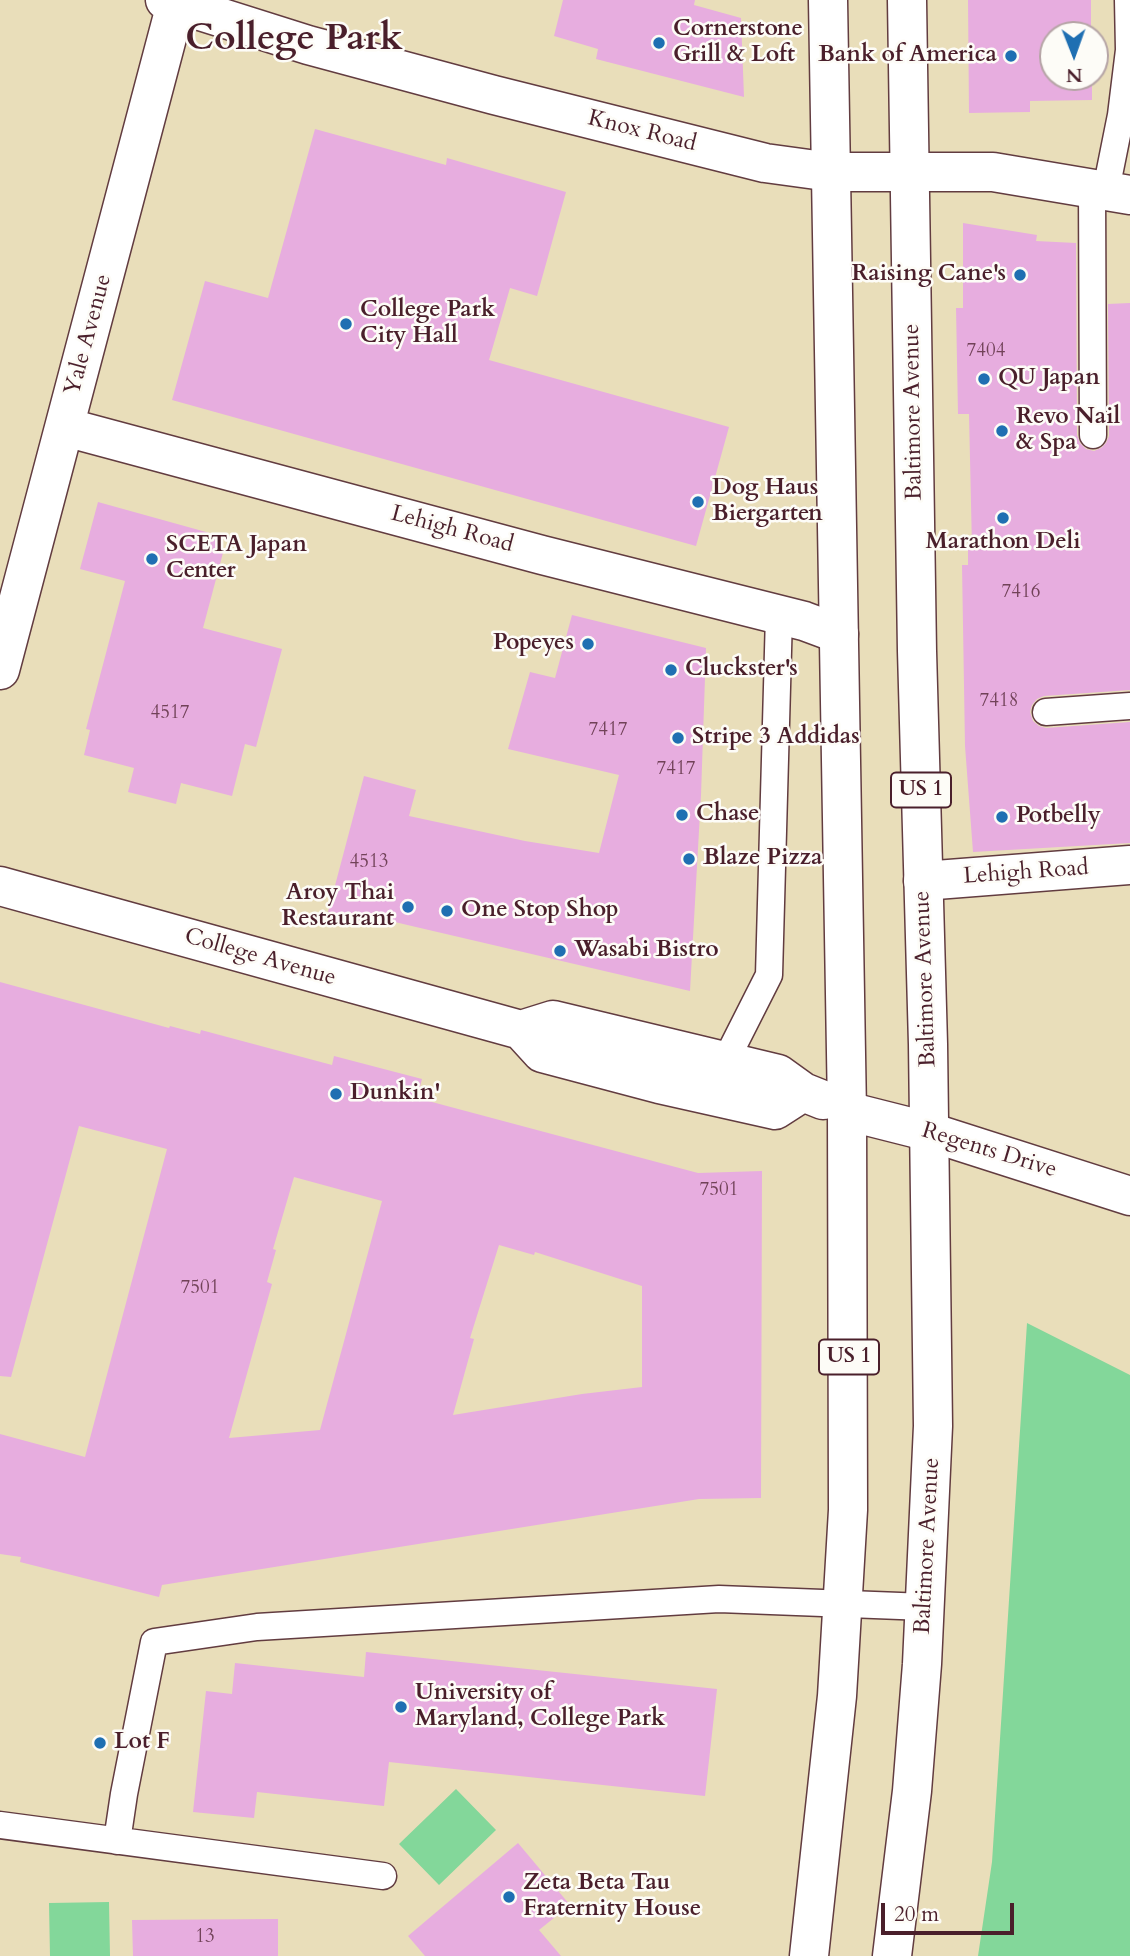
<!DOCTYPE html>
<html>
<head>
<meta charset="utf-8">
<style>
  body { margin:0 }
  #map { position:relative; width:1130px; height:1956px; overflow:hidden; background:#e9deba; font-family:Cardo,serif }
  canvas { display:block }
  .north { position:absolute; left:1039px; top:21px; width:70px; height:70px; box-sizing:border-box; background:#fdfcf7; border:2px solid #b5a4a5; border-radius:50%; rotate:179deg; font-size:19px; font-weight:700; line-height:28px; text-align:center; color:#4a1f2b }
  .north::after { content:''; display:block; margin:auto; width:24px; height:32px; background:#1f6fb2; clip-path:polygon(50% 0,100% 100%,50% 72%,0 100%) }
  .scale { position:absolute; left:881px; top:1903px; width:133px; height:32px; box-sizing:border-box; border:4px solid #4a1f2b; border-top:0; padding-left:9px; font-size:21px; line-height:24px; white-space:nowrap; color:#4a1f2b; -webkit-text-stroke:5px #fdfcf7; paint-order:stroke }
</style>
</head>
<body>
<div id="map">
<canvas width="1130" height="1956"></canvas>
<div class="north">N</div>
<div class="scale">20 m</div>
</div>
<script>
const ctx = document.querySelector('canvas').getContext('2d');
ctx.lineJoin = 'round';
function fillPath(path, color) { ctx.fillStyle = color; ctx.fill(path, 'evenodd'); }
const shape = rows => new Path2D(rows.map(r => 'M' + r).join(''));
function stroke(path, color, width, dash) { ctx.strokeStyle = color; ctx.lineWidth = width; ctx.lineCap = dash ? 'butt' : 'round'; ctx.setLineDash(dash || []); ctx.stroke(path); }
function drawText(font, color, halo, rows, align = 'center') {
  ctx.font = font + ' Cardo,serif'; ctx.lineWidth = 5; ctx.setLineDash([]); ctx.textBaseline = 'middle'; ctx.strokeStyle = halo; ctx.fillStyle = color; for (const [text, x, y, turn = 0] of rows) {
    ctx.save(); ctx.translate(x, y); ctx.rotate((+turn || 0) * Math.PI / 180); ctx.textAlign = isNaN(turn) ? turn : align; if (halo) ctx.strokeText(text, 0, 0); ctx.fillText(text, 0, 0); ctx.restore();
  }
}
const green = shape([
  [1027,1323,1130,1375,1130,1956,978,1956,992,1862],
  [456,1789,496,1830,439,1885,399,1844],
  [109,1902,110,1956,50,1956,49,1903]
]);
const building = shape([
  [563,0,695,0,694,5,741,18,744,97,596,59,598,49,554,36],
  [968,0,1091,0,1091,35,1053,35,1053,77,1092,77,1092,100,1030,101,1030,112,969,113],
  [315,129,446,165,447,158,566,192,537,296,510,288,489,360,729,427,696,546,172,400,205,281,268,298],
  [963,223,1037,235,1036,241,1076,243,1077,435,1080,443,1086,449,1094,451,1101,448,1106,443,1109,436,1108,304,1130,303,1130,690,1044,696,1037,699,1032,705,1030,712,1033,721,1039,726,1046,728,1130,722,1130,843,973,852,965,746,962,565,968,565,968,548,972,548,969,414,958,414,956,308,963,308],
  [98,502,224,537,221,548,224,549,203,628,282,649,256,747,245,744,232,796,181,783,176,804,128,792,134,768,84,755,90,730,86,729,125,581,80,569],
  [572,615,706,648,701,795,690,991,416,927,382,919,381,926,328,912,364,776,416,790,409,816,525,841,599,853,619,775,508,749,530,672,555,678],
  [0,982,169,1028,170,1026,200,1034,201,1030,332,1065,334,1056,422,1079,417,1098,698,1173,762,1171,761,1498,699,1499,162,1585,159,1597,20,1562,21,1557,0,1554,0,1434,85,1457,167,1149,79,1126,11,1377,0,1376],
  [294,1177,382,1201,320,1430,229,1438,272,1284,267,1282,276,1250,273,1249],
  [499,1245,534,1255,535,1252,642,1286,642,1387,582,1394,453,1415,474,1339,470,1338],
  [366,1652,717,1689,705,1796,389,1762,384,1806,257,1792,254,1818,193,1812,206,1691,232,1694,235,1663,364,1677],
  [518,1843,570,1905,539,1930,561,1956,425,1956,408,1936],
  [278,1919,278,1956,133,1956,132,1920]
]);
const service = shape([
  [1092,188,1093,435],
  [1106,190,1121,115,1129,50,1128,0],
  [1046,712,1130,706],
  [725,1062,769,975,779,615],
  [0,1825,383,1876],
  [117,1841,124,1794,154,1642,257,1627,719,1599,926,1607]
]);
const minor = shape([
  [165,0,308,45,494,95,765,163,831,172],
  [65,427,542,555,804,621,839,634],
  [0,670,177,0],
  [923,881,1130,865],
  [0,886,521,1030,542,1053,659,1084,775,1110,803,1092],
  [521,1030,553,1020,778,1074,803,1092,823,1100]
]);
const tertiary = shape([
  [831,172,993,172,1130,195],
  [847,1111,930,1132,1130,1196]
]);
const primary = shape([
  [809,1956,837,1696,848,1510,847,1111,828,0],
  [892,1956,912,1791,922,1664,933,1426,928,1044,917,651,907,0]
]);
const markers = [
  [659,43,7,"#1f6fb2"],
  [1011,56,7,"#1f6fb2"],
  [1020,275,7,"#1f6fb2"],
  [346,324,7,"#1f6fb2"],
  [984,379,7,"#1f6fb2"],
  [1002,431,7,"#1f6fb2"],
  [698,502,7,"#1f6fb2"],
  [1003,518,7,"#1f6fb2"],
  [152,559,7,"#1f6fb2"],
  [588,644,7,"#1f6fb2"],
  [671,670,7,"#1f6fb2"],
  [678,738,7,"#1f6fb2"],
  [682,815,7,"#1f6fb2"],
  [1002,817,7,"#1f6fb2"],
  [689,859,7,"#1f6fb2"],
  [408,907,7,"#1f6fb2"],
  [447,911,7,"#1f6fb2"],
  [560,951,7,"#1f6fb2"],
  [336,1094,7,"#1f6fb2"],
  [401,1707,7,"#1f6fb2"],
  [100,1743,7,"#1f6fb2"],
  [509,1897,7,"#1f6fb2"]
];
const numberNames = [
  ["7404",986,352],
  ["7416",1021,593],
  ["7418",999,702],
  ["4517",170,714],
  ["7417",608,731],
  ["7417",676,770],
  ["4513",369,863],
  ["7501",719,1191],
  ["7501",200,1289],
  ["13",205,1938]
];
const shields = [
  [921,790,60],
  [849,1357,60]
];
const shieldNames = [
  ["US 1",921,790],
  ["US 1",849,1357]
];
const poiNames = [
  ["Cornerstone",673,30],
  ["Grill & Loft",673,56],
  ["Bank of America",997,56,"right"],
  ["Raising Cane's",1006,275,"right"],
  ["College Park",360,311],
  ["City Hall",360,337],
  ["QU Japan",998,379],
  ["Revo Nail",1016,418],
  ["& Spa",1016,444],
  ["Dog Haus",712,489],
  ["Biergarten",712,515],
  ["Marathon Deli",1003,543,"center"],
  ["SCETA Japan",166,546],
  ["Center",166,572],
  ["Popeyes",574,644,"right"],
  ["Cluckster's",685,670],
  ["Stripe 3 Addidas",692,738],
  ["Chase",696,815],
  ["Potbelly",1016,817],
  ["Blaze Pizza",703,859],
  ["Aroy Thai",394,894,"right"],
  ["Restaurant",394,920,"right"],
  ["One Stop Shop",461,911],
  ["Wasabi Bistro",574,951],
  ["Dunkin'",350,1094],
  ["University of",415,1694],
  ["Maryland, College Park",415,1720],
  ["Lot F",114,1743],
  ["Zeta Beta Tau",523,1884],
  ["Fraternity House",523,1910]
];
const streetNames = [
  ["Knox Road",642,132,14],
  ["Yale Avenue",89,335,-75],
  ["Baltimore Avenue",914,412,-91],
  ["Lehigh Road",452,530,15],
  ["Lehigh Road",1026,873,-4],
  ["College Avenue",260,958,16],
  ["Baltimore Avenue",926,979,-92],
  ["Regents Drive",989,1151,17],
  ["Baltimore Avenue",928,1546,-87]
];
const townNames = [
  ["College Park",294,40]
];
fillPath(green, '#83d79a');
fillPath(building, '#e7addf');
stroke(service, '#623c40', 29);
stroke(minor, '#623c40', 41);
stroke(tertiary, '#623c40', 41);
stroke(primary, '#623c40', 41);
stroke(service, '#fff', 26);
stroke(minor, '#fff', 38);
stroke(tertiary, '#fff', 38);
stroke(primary, '#fff', 38);
for (const [x, y, r, color] of markers) { const dot = new Path2D(); dot.arc(x, y, r, 0, 2 * Math.PI); ctx.fillStyle = color; ctx.fill(dot); stroke(dot, '#fdfcf7', 2.5); }
drawText('19px', '#714258', null, numberNames);
for (const [x, y, w] of shields) { const box = new Path2D(); box.roundRect(x - w / 2, y - 17.5, w, 35, 5); ctx.fillStyle = '#fdfcf7'; ctx.fill(box); stroke(box, '#4a1f2b', 2); }
drawText('bold 21px', '#4a1f2b', null, shieldNames);
drawText('bold 23px', '#4a1f2b', '#fdfcf7', poiNames, 'left');
drawText('23px', '#4a1f2b', '#fdfcf7', streetNames);
drawText('bold 37px', '#4a1f2b', '#fdfcf7', townNames);
</script>
</body>
</html>
